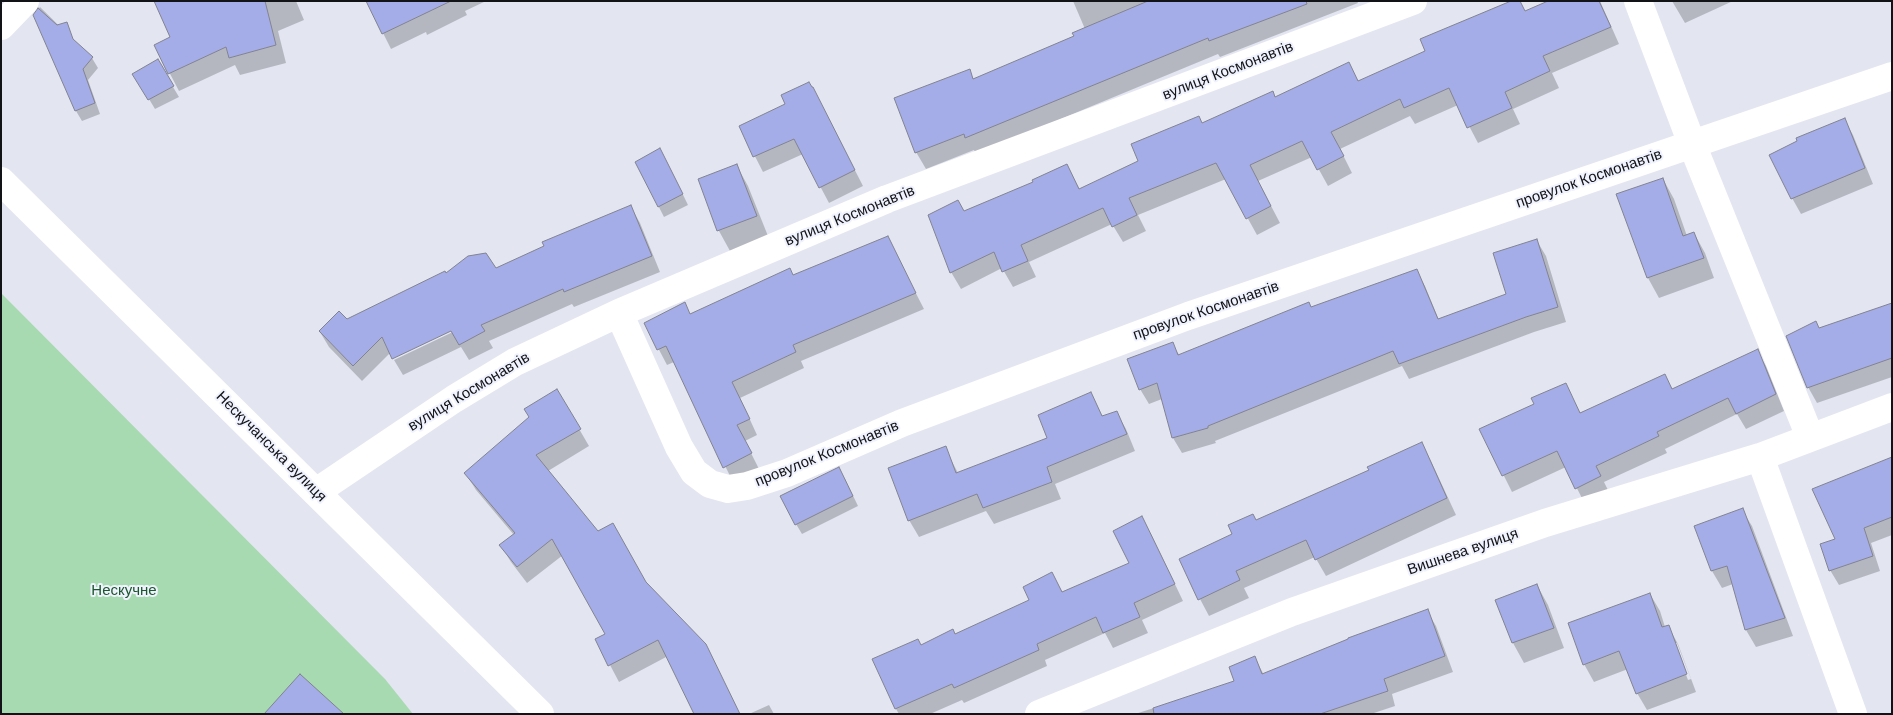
<!DOCTYPE html>
<html>
<head>
<meta charset="utf-8">
<style>
  body { margin:0 }
  #map { position:relative; width:1893px; height:715px; overflow:hidden; background:#e3e5f1; font-family:Helvetica,sans-serif }
  canvas { display:block }
  .frame { position:absolute; inset:0; border:2px solid #121316; pointer-events:none }
</style>
</head>
<body>
<div id="map">
<canvas width="1893" height="715"></canvas>
<div class="frame"></div>
</div>
<script>
const ctx = document.querySelector('canvas').getContext('2d');
ctx.lineJoin = 'round';
function fillPath(path, color) { ctx.fillStyle = color; ctx.fill(path, 'evenodd'); }
const shape = rows => new Path2D(rows.map(r => 'M' + r).join(''));
function stroke(path, color, width, dash) { ctx.strokeStyle = color; ctx.lineWidth = width; ctx.lineCap = dash ? 'butt' : 'round'; ctx.setLineDash(dash || []); ctx.stroke(path); }
function drawText(font, color, halo, rows, align = 'center') {
  ctx.font = font + ' Helvetica,sans-serif'; ctx.lineWidth = 4; ctx.setLineDash([]); ctx.textBaseline = 'middle'; ctx.strokeStyle = halo; ctx.fillStyle = color; for (const [text, x, y, turn = 0] of rows) {
    ctx.save(); ctx.translate(x, y); ctx.rotate((+turn || 0) * Math.PI / 180); ctx.textAlign = isNaN(turn) ? turn : align; if (halo) ctx.strokeText(text, 0, 0); ctx.fillText(text, 0, 0); ctx.restore();
  }
}
const green = shape([
  [1,293,385,679,413,714,1,714]
]);
const shadow = shape([
  [155,1,296,1,304,20,278,31,286,63,240,75,235,65,179,91,155,45,172,37],
  [367,1,486,1,465,11,467,15,427,35,426,32,391,49],
  [1073,1,1357,1,1358,3,1220,57,1218,54,976,154,974,150,926,169,916,152,969,71,974,80,1075,37,1085,29],
  [1552,1,1600,1,1619,44,1552,73,1559,88,1513,109,1520,124,1478,143,1458,105,1415,124,1410,116,1340,149,1352,173,1328,186,1312,157,1258,181,1280,223,1257,235,1226,179,1138,215,1146,231,1123,242,1112,224,1029,262,1036,277,1013,287,1002,268,961,289,951,272,930,215,964,213,1035,182,1067,165,1080,190,1140,161,1203,125,1275,98,1349,64,1359,82],
  [1672,1,1733,1,1685,23],
  [40,7,92,58,98,68,88,80,100,114,82,121,76,111,34,15],
  [157,60,179,97,155,109,134,74],
  [813,88,863,186,829,203,803,154,763,172,740,127,787,105],
  [1844,119,1853,135,1873,184,1801,214,1792,198],
  [666,160,688,205,664,217,636,162],
  [737,166,748,186,768,236,730,251,719,231,700,180],
  [1663,179,1674,199,1687,236,1694,233,1705,253,1714,278,1659,298,1648,278,1617,194],
  [631,207,640,223,660,272,574,307,572,304,489,341,493,348,469,360,461,347,403,375,394,360,457,330,456,327,390,353,362,381,329,347,320,332,445,275,496,269],
  [887,237,924,309,801,361,804,368,740,398,757,435,745,441,759,469,733,482,674,362,667,365,645,323,691,315,794,277],
  [1537,241,1546,256,1566,322,1534,332,1409,379,1402,366,1215,441,1216,443,1182,453,1173,438,1162,399,1149,404,1140,389,1172,344,1180,356,1417,271,1425,286,1439,320,1508,295],
  [1892,304,1892,377,1817,403,1808,387,1820,329],
  [1757,351,1766,366,1784,411,1746,429,1737,414,1665,449,1667,453,1604,482,1609,492,1585,504,1566,467,1512,492,1481,430,1535,404,1565,384,1581,414,1665,376,1673,390],
  [557,391,589,446,548,471,598,533,705,645,737,708,726,714,668,656,619,682,610,665,607,634,563,555,527,583,511,562,501,546,514,535,476,490,466,474,530,418],
  [1091,394,1103,417,1116,412,1126,429,1135,451,1055,484,1061,499,994,524,986,511,919,537,909,520,945,448,958,473,1049,438],
  [1421,444,1431,461,1456,515,1326,576,1315,557,1244,588,1249,598,1209,616,1200,599,1234,535,1256,521,1370,470],
  [1892,459,1892,535,1871,543,1880,571,1839,585,1830,570,1836,540],
  [845,479,858,506,802,534,796,524],
  [1742,510,1752,526,1793,636,1756,647,1746,630,1733,584,1722,588,1712,571,1696,527],
  [1151,534,1183,601,1142,620,1148,633,1113,648,1105,633,1045,660,1047,666,964,703,962,700,930,714,899,714,896,709,921,646,955,636,1031,601,1052,574,1063,593,1131,563],
  [1537,585,1548,605,1564,648,1524,663,1513,643,1497,601],
  [1650,594,1660,611,1665,627,1668,626,1678,644,1696,692,1647,710,1637,693,1628,669,1594,682,1584,664],
  [1674,643,1677,643,1691,679,1688,680],
  [1427,611,1436,626,1453,672,1392,694,1395,706,1371,714,1135,714,1236,682,1255,658,1264,675],
  [769,705,774,714,749,714]
]);
const building = shape([
  [154,1,265,1,276,45,229,58,226,47,168,74,154,45,170,37,154,1],
  [366,1,451,1,382,34,366,1],
  [1148,1,1306,1,1307,4,1209,41,1208,38,965,138,964,134,915,153,894,98,970,69,973,79,1074,36,1072,33,1148,1],
  [1511,1,1520,1,1525,11,1548,1,1599,1,1611,27,1543,56,1550,71,1505,92,1512,108,1467,128,1449,88,1404,108,1400,99,1331,132,1344,156,1317,170,1302,141,1250,165,1271,206,1246,219,1216,163,1129,198,1137,215,1112,227,1103,208,1021,245,1028,261,1002,272,994,252,950,273,928,215,958,200,964,211,1033,182,1032,180,1067,164,1079,189,1138,161,1131,144,1199,116,1202,123,1273,91,1275,97,1349,62,1358,81,1425,51,1420,39,1511,1],
  [38,8,57,25,67,22,73,39,93,57,83,69,95,103,75,111,33,15,38,8],
  [158,59,174,86,148,100,132,74,158,59],
  [809,82,812,87,813,87,855,170,819,188,794,139,753,157,739,126,785,104,781,95,809,82],
  [1845,118,1865,168,1791,199,1769,155,1797,141,1796,138,1845,118],
  [660,148,683,194,658,207,635,162,660,148],
  [737,164,757,216,717,231,698,179,737,164],
  [1663,178,1683,236,1694,232,1704,258,1647,278,1616,194,1663,178],
  [631,205,652,256,564,292,563,289,481,325,485,331,459,345,451,331,392,359,382,337,353,366,319,331,339,311,347,319,445,271,446,273,468,256,486,253,496,268,544,246,542,242,631,205],
  [888,236,916,293,793,345,796,352,732,382,750,419,737,425,752,453,723,468,666,346,657,350,644,323,685,302,690,314,790,268,793,275,888,236],
  [1537,239,1558,307,1526,317,1399,364,1393,351,1208,426,1208,428,1172,438,1157,383,1139,390,1127,359,1173,342,1178,355,1309,302,1311,307,1417,269,1438,319,1506,294,1493,253,1537,239],
  [1892,303,1892,358,1807,388,1786,336,1816,321,1819,328,1892,303],
  [1758,349,1776,394,1736,414,1728,398,1657,432,1659,436,1596,466,1601,476,1575,489,1557,451,1502,476,1479,429,1534,404,1531,398,1566,383,1580,413,1665,374,1672,389,1758,349],
  [557,389,581,429,536,455,598,531,613,523,646,582,706,644,740,714,694,714,658,640,608,666,595,639,605,634,552,539,517,567,499,545,515,533,464,473,529,417,524,409,557,389],
  [1091,392,1102,416,1117,411,1127,434,1047,467,1052,482,983,508,977,494,908,521,888,468,946,446,956,473,1047,438,1038,415,1091,392],
  [1422,442,1447,498,1315,560,1306,540,1236,571,1240,580,1198,600,1179,559,1232,534,1228,525,1253,514,1256,520,1369,470,1367,467,1422,442],
  [1892,457,1892,517,1864,528,1873,556,1829,571,1820,544,1835,539,1812,489,1892,457],
  [839,467,853,496,795,525,780,496,839,467],
  [1743,508,1785,618,1745,630,1727,566,1711,571,1694,526,1743,508],
  [1142,516,1175,584,1134,603,1140,617,1103,633,1096,617,1037,644,1039,650,954,688,952,684,895,709,872,659,918,639,921,645,953,629,955,634,1029,600,1023,587,1052,572,1062,592,1129,563,1113,531,1142,516],
  [1537,584,1554,628,1512,643,1495,600,1537,584],
  [1650,593,1662,627,1669,625,1687,674,1636,694,1619,651,1583,665,1568,623,1650,593],
  [1428,609,1445,656,1384,679,1388,691,1320,714,1154,714,1153,708,1234,681,1229,667,1255,656,1262,674,1348,639,1348,638,1428,609],
  [300,674,344,714,264,714,300,674]
]);
const street = shape([
  [1638,1,1692,144,1810,437],
  [1,26,25,1],
  [619,313,679,447,694,472,710,484,728,489,747,486,787,473,902,423,1188,316,1892,76],
  [1760,457,1853,714],
  [316,492,454,399,515,362,619,313,887,199,1413,1],
  [1039,714,1292,612,1545,523,1760,457,1892,407]
]);
const secondary = shape([
  [1,181,540,714]
]);
const streetNames = [
  ["вулиця Космонавтів",1228,71,-21],
  ["провулок Космонавтів",1589,179,-19],
  ["вулиця Космонавтів",850,216,-22],
  ["провулок Космонавтів",1206,311,-19],
  ["вулиця Космонавтів",469,392,-31],
  ["Нескучанська вулиця",271,447,45],
  ["провулок Космонавтів",827,454,-22],
  ["Вишнева вулиця",1463,552,-19]
];
const parkNames = [
  ["Нескучне",124,591]
];
fillPath(green, '#a7dab1');
fillPath(shadow, '#0003');
fillPath(building, '#a5ade9');
stroke(building, '#81838e', 1);
stroke(street, '#fff', 28);
stroke(secondary, '#fff', 28);
drawText('15px', '#121316', '#f0f2fe', streetNames);
drawText('15px', '#1a572d', '#f0f2fe', parkNames);
</script>
</body>
</html>
